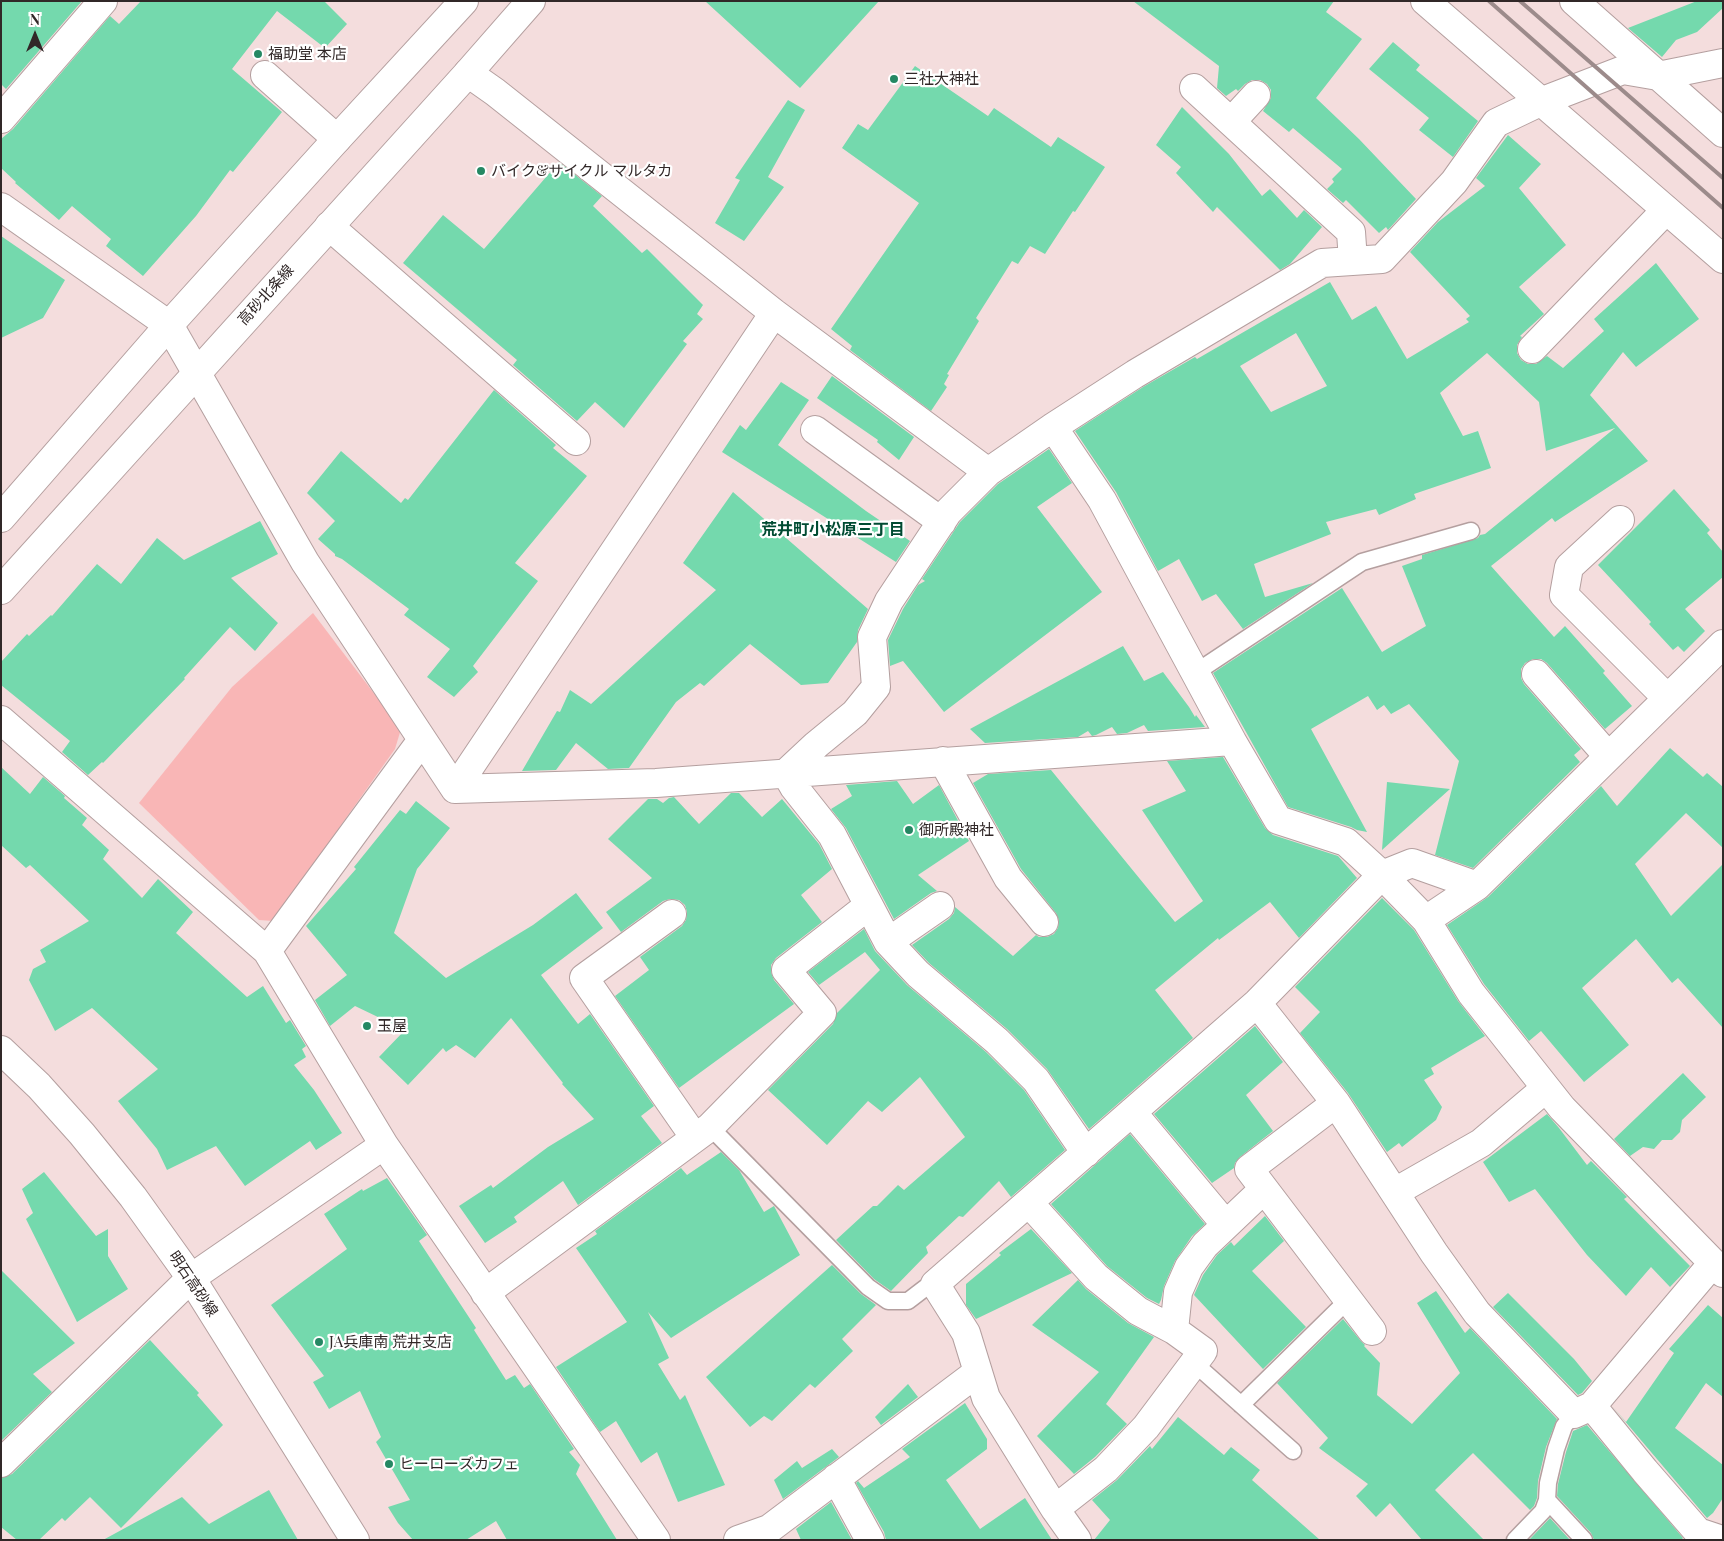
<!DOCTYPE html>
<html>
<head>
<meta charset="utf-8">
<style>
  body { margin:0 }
  #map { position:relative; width:1724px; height:1541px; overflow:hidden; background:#f4dddd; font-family:"Playfair Display",serif }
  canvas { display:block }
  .frame { position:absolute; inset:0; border:2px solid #312828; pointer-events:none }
  .north { position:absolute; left:10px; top:10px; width:50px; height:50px; -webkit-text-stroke:4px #fff; paint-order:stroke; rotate:0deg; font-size:14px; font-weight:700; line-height:20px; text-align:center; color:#312828 }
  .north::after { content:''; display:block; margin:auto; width:18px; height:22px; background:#312828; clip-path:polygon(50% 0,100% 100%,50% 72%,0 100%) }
</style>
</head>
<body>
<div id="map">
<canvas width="1724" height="1541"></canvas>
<div class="frame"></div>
<div class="north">N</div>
</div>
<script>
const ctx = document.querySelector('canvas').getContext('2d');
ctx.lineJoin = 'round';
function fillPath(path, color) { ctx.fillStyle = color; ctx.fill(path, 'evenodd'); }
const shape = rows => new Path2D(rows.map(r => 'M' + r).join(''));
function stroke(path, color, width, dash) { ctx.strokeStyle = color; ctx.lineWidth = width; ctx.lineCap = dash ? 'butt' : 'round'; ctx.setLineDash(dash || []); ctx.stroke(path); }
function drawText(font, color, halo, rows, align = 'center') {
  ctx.font = font + ' "Playfair Display","Noto Sans JP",serif'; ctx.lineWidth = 4.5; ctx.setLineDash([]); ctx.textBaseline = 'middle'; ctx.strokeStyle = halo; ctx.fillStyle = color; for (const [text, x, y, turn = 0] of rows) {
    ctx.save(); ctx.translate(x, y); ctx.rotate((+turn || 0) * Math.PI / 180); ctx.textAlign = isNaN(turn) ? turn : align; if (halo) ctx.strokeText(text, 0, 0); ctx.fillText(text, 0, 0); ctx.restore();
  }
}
const green = shape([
  [313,613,401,729,395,749,273,921,259,920,139,803,232,687]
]);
const building = shape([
  [1,1,82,1,6,89,1,84],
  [141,1,324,1,347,24,325,48,277,11,232,69,282,112,233,172,230,170,196,216,143,276,106,246,111,239,72,206,59,220,15,183,16,182,1,168,1,139,13,129,110,16,119,24],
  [705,1,879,1,800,88],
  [1133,1,1334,1,1326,12,1362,39,1316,98,1359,139,1416,199,1388,230,1386,227,1379,233,1346,200,1343,203,1327,189,1334,182,1332,179,1342,169,1293,128,1289,132,1263,111,1271,98,1271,90,1267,84,1260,80,1252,80,1245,84,1238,91,1236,89,1226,96,1217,88,1219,66],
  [1697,1,1723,1,1723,8,1697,32,1676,40,1662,57,1628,28],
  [1393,42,1420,65,1416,70,1478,121,1453,157,1419,130,1429,118,1369,69],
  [915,66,988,116,994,108,1051,147,1058,137,1105,167,1075,212,1073,211,1045,254,1030,246,1018,264,1012,261,976,318,979,321,947,374,949,375,944,384,947,387,931,411,850,350,852,346,831,329,919,203,842,148,858,124,868,130],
  [788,100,805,110,768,177,784,187,744,241,715,223,740,180,735,178],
  [1182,107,1229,154,1262,196,1270,189,1297,218,1304,210,1322,227,1290,264,1280,270,1217,207,1213,212,1176,173,1181,167,1156,145],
  [1508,135,1541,164,1519,188,1566,245,1519,287,1544,314,1520,336,1522,337,1517,345,1517,353,1521,360,1528,364,1536,364,1547,356,1563,368,1604,331,1594,319,1656,263,1699,319,1636,367,1623,352,1590,395,1648,461,1555,522,1552,518,1491,566,1554,637,1565,626,1605,671,1603,673,1632,706,1605,729,1547,663,1541,659,1533,659,1525,663,1521,669,1521,678,1524,684,1581,749,1574,755,1580,762,1473,868,1435,855,1459,761,1409,704,1391,714,1384,705,1377,710,1368,696,1311,729,1367,832,1357,830,1351,827,1288,807,1213,673,1342,588,1382,652,1426,626,1402,566,1422,559,1422,555,1478,538,1480,535,1485,534,1615,428,1546,451,1539,402,1487,353,1440,393,1463,436,1478,431,1491,468,1414,494,1416,499,1379,515,1376,509,1326,522,1331,534,1254,564,1265,597,1313,583,1243,629,1216,594,1202,601,1179,559,1158,571,1116,492,1075,431,1143,387,1195,357,1197,359,1330,282,1352,320,1376,306,1407,359,1469,322,1466,319,1470,316,1410,252,1438,222,1485,186,1476,178],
  [1296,333,1327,386,1271,412,1240,366],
  [559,162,602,196,593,206,642,253,647,249,703,305,697,314,703,319,683,341,687,344,624,428,595,402,577,421,513,365,517,360,403,263,443,215,484,249],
  [1,236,65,280,43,318,1,338],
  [832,376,914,437,899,460,877,442,878,440,817,398],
  [781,382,809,400,778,445,866,511,910,541,896,562,722,452,740,425,746,430],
  [494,390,556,445,553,448,587,476,515,563,538,581,473,666,478,672,454,697,427,677,450,649,404,615,409,609,342,559,335,556,335,554,318,539,335,521,307,493,341,451,401,503,405,498,408,500],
  [1049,449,1072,483,1037,507,1102,592,944,712,903,661,890,666,888,640,903,609,918,585,925,581,922,579,960,522,998,484],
  [1674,489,1710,530,1707,533,1723,552,1723,577,1685,609,1705,631,1684,652,1678,646,1673,650,1649,624,1651,622,1598,565],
  [733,492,868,609,858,630,857,642,828,683,801,685,750,644,704,686,700,683,676,702,629,768,608,769,576,743,556,770,522,771,557,711,560,712,570,690,591,704,716,590,683,563],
  [260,521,278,554,231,578,278,623,255,651,230,627,184,678,185,679,103,763,102,762,88,775,62,752,70,741,1,685,1,662,27,634,29,636,51,615,52,616,97,564,121,584,157,538,184,560],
  [1123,646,1144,681,1163,672,1189,707,1195,717,1196,715,1205,727,1148,731,1144,725,1127,733,1117,734,1112,727,1096,735,1092,736,1088,731,1078,737,985,743,970,729],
  [1670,748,1703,777,1707,773,1723,787,1723,848,1686,813,1635,864,1671,916,1723,864,1723,1028,1678,978,1672,983,1636,939,1582,988,1629,1045,1584,1082,1541,1031,1529,1041,1484,984,1447,925,1488,897,1601,786,1617,806],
  [1223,757,1265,828,1273,835,1338,856,1357,878,1299,938,1270,902,1219,940,1218,938,1155,990,1193,1038,1089,1129,1047,1069,1007,1029,929,963,912,945,949,919,954,913,955,907,1013,956,1036,935,1039,937,1047,937,1054,934,1058,928,1059,920,1056,913,1021,869,973,783,988,774,1051,770,1175,922,1203,901,1142,810,1186,791,1167,761],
  [1,767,30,794,43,777,65,796,64,798,87,818,82,825,109,850,103,859,142,898,158,879,193,912,176,933,247,997,263,986,286,1023,290,1020,306,1046,302,1049,306,1057,294,1065,314,1090,342,1133,316,1150,310,1141,245,1186,216,1146,167,1170,157,1149,118,1101,158,1069,92,1008,55,1031,29,980,33,969,46,962,40,950,89,921,30,865,26,868,1,845],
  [897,781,913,804,939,785,969,841,918,875,937,891,931,893,894,919,846,828,831,809,852,796,846,785],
  [1387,782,1450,789,1382,850],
  [731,793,739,793,762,817,782,799,819,844,832,869,801,895,822,922,776,958,771,965,771,972,774,980,794,1004,679,1088,615,996,649,970,640,957,682,926,686,920,687,912,685,905,679,900,670,899,663,901,621,932,606,912,652,878,608,839,648,799,657,799,663,803,669,798,674,797,699,824],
  [416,801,450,828,417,869,394,933,446,978,533,925,576,893,603,928,541,975,578,1024,590,1014,654,1106,641,1116,662,1143,578,1205,563,1181,514,1217,517,1222,485,1243,459,1206,491,1185,493,1188,548,1147,594,1119,562,1084,563,1083,511,1018,475,1058,456,1045,446,1052,443,1048,408,1085,379,1057,405,1030,355,1006,330,1026,315,1000,347,975,306,926,356,869,354,867,400,810,406,814],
  [1382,898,1414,930,1458,1001,1485,1036,1431,1068,1434,1074,1424,1080,1442,1107,1436,1120,1402,1147,1399,1143,1387,1152,1348,1093,1300,1033,1320,1012,1295,987],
  [864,929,875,951,907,985,986,1052,1024,1090,1065,1150,1011,1197,999,1181,963,1217,959,1216,926,1247,928,1253,891,1291,874,1279,836,1240,873,1206,877,1206,898,1185,904,1190,965,1137,920,1077,882,1112,868,1101,827,1145,768,1090,833,1024,837,1013,880,970,865,952,819,985,808,972],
  [1255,1026,1283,1062,1246,1095,1273,1131,1240,1157,1235,1163,1234,1168,1212,1183,1154,1114],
  [1683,1073,1706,1097,1682,1120,1680,1132,1672,1140,1662,1140,1654,1149,1643,1147,1630,1156,1614,1139],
  [1547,1114,1559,1128,1587,1165,1591,1161,1627,1197,1624,1199,1690,1266,1670,1287,1651,1267,1626,1296,1587,1255,1535,1189,1509,1202,1483,1162],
  [1130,1134,1205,1224,1192,1236,1175,1261,1164,1286,1161,1300,1159,1304,1147,1298,1107,1266,1051,1204],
  [721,1152,739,1170,764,1212,774,1206,775,1208,800,1255,671,1338,648,1312,669,1358,658,1364,680,1400,685,1395,725,1485,678,1502,657,1452,641,1463,616,1421,600,1432,556,1367,627,1322,576,1248,597,1234,595,1231,681,1168,687,1175],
  [44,1172,96,1236,108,1229,108,1256,128,1289,77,1322,26,1219,33,1213,22,1189],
  [387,1178,427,1235,419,1241,476,1328,474,1330,506,1380,515,1375,524,1388,530,1384,574,1449,569,1452,580,1465,576,1474,617,1540,507,1540,496,1521,466,1540,413,1540,398,1523,388,1507,410,1500,376,1442,381,1437,360,1391,329,1409,313,1382,324,1376,271,1305,347,1249,324,1214,362,1189,363,1191],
  [1265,1216,1284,1241,1252,1271,1306,1327,1263,1369,1194,1295,1203,1275,1217,1255,1231,1242,1234,1246],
  [1031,1229,1072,1273,976,1319,966,1305,966,1284,1001,1255,999,1253],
  [832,1265,861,1294,876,1305,842,1339,853,1351,815,1388,810,1384,772,1421,764,1416,750,1427,706,1377],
  [1,1270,75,1343,33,1374,52,1392,1,1441],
  [1078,1280,1086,1289,1128,1323,1154,1337,1106,1404,1127,1424,1095,1457,1074,1474,1037,1436,1099,1372,1032,1325],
  [1436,1291,1465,1333,1470,1328,1557,1419,1546,1447,1538,1481,1537,1498,1534,1506,1530,1510,1473,1453,1435,1490,1484,1540,1422,1540,1390,1503,1376,1517,1356,1496,1368,1484,1319,1448,1328,1438,1277,1383,1343,1319,1360,1340,1365,1345,1364,1346,1380,1363,1377,1395,1412,1424,1460,1373,1417,1303],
  [1508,1293,1574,1359,1592,1381,1582,1393,1578,1395,1493,1307],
  [1708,1305,1723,1318,1723,1397,1706,1383,1675,1428,1723,1465,1723,1498,1713,1513,1707,1518,1612,1406,1626,1422,1674,1353,1669,1349],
  [150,1340,199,1393,197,1395,223,1425,121,1528,90,1497,65,1521,62,1518,39,1540,17,1540,1,1527,1,1478,12,1474],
  [908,1384,918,1397,881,1425,875,1417],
  [965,1403,987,1439,987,1449,946,1480,980,1529,1025,1498,1052,1540,886,1540,884,1532,856,1483,858,1481,864,1488,910,1457,902,1449],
  [1178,1417,1224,1455,1231,1447,1260,1470,1252,1480,1320,1540,1094,1540,1110,1520,1092,1500,1117,1480,1150,1446,1152,1449],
  [1587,1425,1683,1538,1681,1540,1594,1540,1591,1533,1557,1496,1558,1484,1566,1452,1573,1431],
  [832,1449,839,1457,783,1499,774,1480,797,1461,802,1468],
  [269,1490,298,1540,103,1540,182,1497,209,1524],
  [831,1502,852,1540,801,1540,796,1529],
  [1550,1518,1570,1540,1529,1540]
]);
const service = shape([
  [1195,673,1362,562,1471,531],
  [710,1127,868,1287,888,1301,908,1301,925,1288,935,1284],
  [1194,1363,1293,1451],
  [1241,1405,1349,1299],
  [1547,1500,1584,1540],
  [1515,1540,1543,1511,1547,1500,1548,1483,1556,1449,1564,1426,1574,1414]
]);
const minor = shape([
  [1574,1,1723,133],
  [468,73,495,92,774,313,988,472],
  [265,75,337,139],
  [1194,88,1351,232,1353,261],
  [1,119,103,1],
  [1232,121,1256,95],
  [1,207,169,325,305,562,455,789,656,783,1232,741,1278,820,1346,842,1382,875,1426,920,1477,886],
  [329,226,576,441],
  [1532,349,1666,210],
  [1053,427,1102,500,1232,741],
  [815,430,942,522],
  [1620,520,1569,567,1564,595,1667,698],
  [1536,674,1608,756],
  [1,720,267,951,384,1145,656,1540],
  [943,761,1008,878,1044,922],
  [786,773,816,745,855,713,876,687,872,637,889,601,948,512,988,472,1053,427,1135,374,1322,263,1382,259,1454,182,1496,123,1540,102,1623,70,1658,76,1723,63],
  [786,773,794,787,832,835,888,942,918,974,997,1041,1036,1080,1086,1153],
  [455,789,774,313],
  [672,914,584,978,695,1138],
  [1426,920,1471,993,1562,1108,1723,1273],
  [888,942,940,906],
  [267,951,422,740],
  [1257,1003,1336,1103,1434,1253,1477,1313,1574,1414,1592,1406,1645,1471,1698,1532,1722,1540],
  [1336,1103,1249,1169,1372,1331],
  [1132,1112,1226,1225],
  [1395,1192,1481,1143,1546,1088],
  [1029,1203,1096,1277,1138,1311,1174,1330,1203,1351,1146,1427,1106,1469,1055,1509],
  [485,1293,710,1127,822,1013,786,970,868,906],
  [1174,1330,1178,1292,1189,1267,1205,1245,1264,1189],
  [1592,1406,1713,1263],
  [1,1463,191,1278,384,1145],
  [836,1478,870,1540],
  [738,1540,769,1529,978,1372],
  [1077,1540,1055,1509,986,1398,966,1333,935,1284,1257,1003,1382,875,1412,863,1477,886,1723,644]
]);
const tertiary = shape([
  [1425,1,1723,259]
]);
const secondary = shape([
  [1,1050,39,1086,82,1134,133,1197,191,1278,355,1540]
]);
const primary = shape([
  [1,518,169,325,337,139,464,1],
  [1,590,468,73,531,1]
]);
const rail = shape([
  [1489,1,1723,208],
  [1520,1,1723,178]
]);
const markers = [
  [258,54,5,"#258863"],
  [894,79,5,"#258863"],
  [481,171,5,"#258863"],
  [909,830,5,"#258863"],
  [367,1026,5,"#258863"],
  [319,1342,5,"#258863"],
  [389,1464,5,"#258863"]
];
const poiNames = [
  ["福助堂 本店",268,54],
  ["三社大神社",904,79],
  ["バイク&サイクル マルタカ",491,171],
  ["御所殿神社",919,830],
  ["玉屋",377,1026],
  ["JA兵庫南 荒井支店",329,1342],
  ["ヒーローズカフェ",399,1464]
];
const streetNames = [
  ["高砂北条線",266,295,-48],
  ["明石高砂線",193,1284,56]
];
const neighbourhoodNames = [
  ["荒井町小松原三丁目",833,530]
];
fillPath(green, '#f9b6b6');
fillPath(building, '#74d9ad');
stroke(service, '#b49f9f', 19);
stroke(minor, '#b49f9f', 30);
stroke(tertiary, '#b49f9f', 30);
stroke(secondary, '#b49f9f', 30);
stroke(primary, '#b49f9f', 30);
stroke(service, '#fff', 16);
stroke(minor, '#fff', 28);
stroke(tertiary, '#fff', 28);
stroke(secondary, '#fff', 28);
stroke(primary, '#fff', 28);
stroke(rail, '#9c8b8b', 4);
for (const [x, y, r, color] of markers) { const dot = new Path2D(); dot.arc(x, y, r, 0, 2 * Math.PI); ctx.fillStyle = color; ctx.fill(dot); stroke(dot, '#fff', 2); }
drawText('15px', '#312828', '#fff', poiNames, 'left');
drawText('15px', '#312828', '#fff', streetNames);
drawText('bold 16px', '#004b32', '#fff', neighbourhoodNames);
</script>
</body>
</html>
